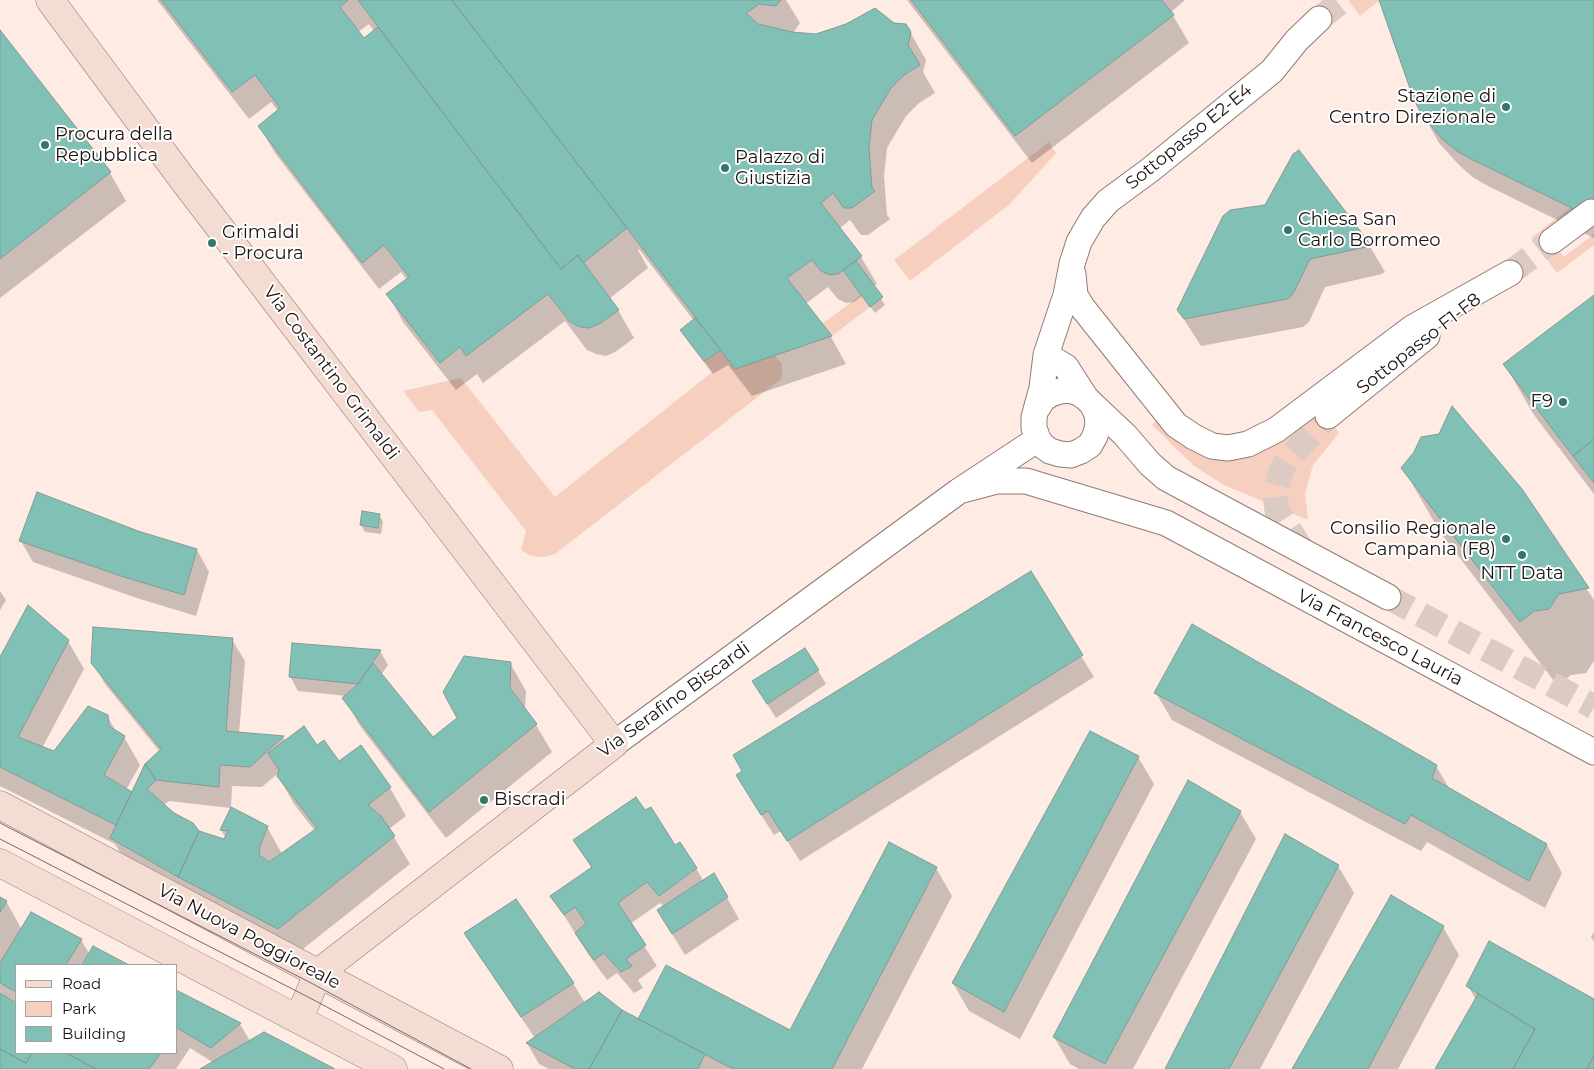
<!DOCTYPE html>
<html>
<head>
<meta charset="utf-8">
<style>
  body { margin:0 }
  #map { position:relative; width:1594px; height:1069px; overflow:hidden; background:#feebe3; font-family:Montserrat,sans-serif }
  canvas { display:block }
  .legend { position:absolute; left:15px; top:964px; width:162px; height:90px; box-sizing:border-box; background:#fff; border:1px solid #a4a19f; margin:0; padding:6px 9px; list-style:none; font-size:15px; color:#1b130f }
  .legend li { display:flex; align-items:center; gap:10px; height:25px }
  .legend b { width:25px; border:1px solid #a4a19f }
</style>
</head>
<body>
<div id="map">
<canvas width="1594" height="1069"></canvas>
<ul class="legend">
<li><b style="height:6px;background:#f4dcd2"></b>Road</li>
<li><b style="height:14px;background:#f6cfbf"></b>Park</li>
<li><b style="height:14px;background:#81c1b5"></b>Building</li>
</ul>
</div>
<script>
const ctx = document.querySelector('canvas').getContext('2d');
ctx.lineJoin = 'round';
function fillPath(path, color) { ctx.fillStyle = color; ctx.fill(path, 'evenodd'); }
const shape = rows => new Path2D(rows.map(r => 'M' + r).join(''));
function stroke(path, color, width, dash) { ctx.strokeStyle = color; ctx.lineWidth = width; ctx.lineCap = dash ? 'butt' : 'round'; ctx.setLineDash(dash || []); ctx.stroke(path); }
function drawText(font, color, halo, rows, align = 'center') {
  ctx.font = font + ' Montserrat,sans-serif'; ctx.lineWidth = 4; ctx.setLineDash([]); ctx.textBaseline = 'middle'; ctx.strokeStyle = halo; ctx.fillStyle = color; for (const [text, x, y, turn = 0] of rows) {
    ctx.save(); ctx.translate(x, y); ctx.rotate((+turn || 0) * Math.PI / 180); ctx.textAlign = isNaN(turn) ? turn : align; if (halo) ctx.strokeText(text, 0, 0); ctx.fillText(text, 0, 0); ctx.restore();
  }
}
const green = shape([
  [1348,0,1380,0,1360,16],
  [1049,142,1056,153,1010,204,910,281,894,260],
  [1593,190,1594,217,1582,202,1544,232,1564,257,1594,234,1594,245,1557,273,1531,238],
  [861,295,870,307,832,336,822,324],
  [721,350,735,369,774,355,782,364,782,372,781,379,555,554,545,557,538,557,529,555,521,550,526,531,432,410,419,412,403,391,461,378,555,497,712,372,704,361],
  [1319,404,1339,433,1313,465,1305,493,1308,520,1224,485,1194,466,1152,425,1160,418,1224,456]
]);
const shadow = shape([
  [157,0,786,0,800,23,792,34,816,36,893,24,910,32,926,60,923,72,935,93,919,103,906,116,887,148,884,176,887,215,890,219,868,235,861,235,850,220,839,229,861,257,877,284,873,287,885,305,875,313,862,296,854,302,846,303,838,299,828,287,805,304,831,337,846,364,752,396,728,365,713,374,690,344,682,330,694,321,639,249,638,250,648,268,609,299,618,310,634,338,615,352,606,356,596,354,587,350,565,321,483,383,477,374,456,390,403,322,388,294,407,280,401,272,379,289,275,153,259,126,278,111,271,102,249,119],
  [369,24,374,31,364,40,358,32],
  [907,0,1185,0,1171,12,1189,43,1032,163],
  [1380,0,1594,0,1594,238,1488,186,1474,178,1460,166,1439,143,1423,114],
  [0,32,110,173,126,201,0,298],
  [1299,151,1369,245,1385,272,1382,274,1325,287,1309,322,1303,327,1201,346,1178,310,1266,206],
  [1594,297,1594,494,1534,415,1505,365],
  [1403,468,1521,490,1594,600,1594,661,1586,673,1571,675,1557,685,1440,532],
  [363,513,379,515,383,522,381,534,365,532,361,525],
  [138,532,197,550,209,572,196,616,137,598,33,562,21,541],
  [1030,572,1094,677,800,861,781,831,774,835,749,796],
  [0,591,6,600,0,610],
  [232,640,245,661,239,734,283,737,286,742,317,747,339,763,361,747,390,788,406,816,389,829,410,864,294,956,124,859,115,844,0,786,0,659,68,641,84,669,42,748,55,753,107,716,117,733,124,737,140,765,126,790,132,794,160,752,105,684,93,663],
  [277,774,294,804,315,831,282,854,267,827,221,830,226,838,225,840,198,832,164,805,169,801,231,808,232,786,262,787],
  [293,644,380,651,388,665,381,675,433,739,459,718,510,663,526,691,525,710,536,725,552,752,446,838,360,726,344,698,347,696,298,691,290,676],
  [805,649,826,684,776,718,762,696],
  [1156,693,1436,766,1450,790,1547,845,1562,873,1545,908,1427,842,1421,851,1172,720],
  [1138,757,1154,784,1020,1039,969,1011,953,983],
  [1240,812,1256,839,1133,1069,1079,1069,1070,1064,1054,1037],
  [574,840,674,846,696,868,704,882,714,875,739,919,685,955,658,911,664,907,660,903,630,924,657,966,638,980,643,988,634,993,617,973,607,980,588,954,552,896,592,869],
  [1338,866,1354,893,1260,1069,1167,1069],
  [936,868,952,896,862,1069,549,1069,539,1064,527,1043,535,1038,478,954,466,933,573,983,585,1003,622,1011,639,1020,790,1032],
  [0,898,6,901,22,930,81,940,90,955,94,948,127,965,16,965,16,1053,176,1053,176,991,240,1024,250,1041,332,1069,203,1069,214,1063,190,1048,176,1069,0,1069,0,995,4,997,0,991],
  [1443,927,1459,955,1398,1069,1294,1069],
  [1594,932,1594,942,1591,937],
  [1468,986,1594,1001,1594,1069,1437,1069,1476,1000]
]);
const building = shape([
  [161,0,348,0,340,7,364,38,378,27,561,269,578,255,619,310,599,324,589,328,580,327,570,322,548,294,466,356,460,347,440,363,386,294,409,277,384,245,362,263,258,126,280,108,255,75,232,92,161,0],
  [358,0,452,0,627,228,583,263,578,255,561,269,358,0],
  [452,0,781,0,776,6,759,4,746,13,758,24,792,32,816,34,846,24,875,8,894,23,906,24,911,32,908,45,920,65,904,75,891,88,872,120,869,148,872,188,875,191,852,208,844,208,833,193,821,203,862,256,838,274,830,275,821,271,812,260,787,278,832,336,735,369,452,0],
  [911,0,1162,0,1174,15,1015,136,911,0],
  [1379,0,1594,0,1594,197,1586,215,1471,159,1457,151,1442,139,1422,115,1414,100,1379,0],
  [0,30,111,172,0,259,0,30],
  [1299,150,1370,244,1366,247,1310,259,1293,294,1287,299,1184,319,1177,310,1223,216,1230,210,1265,205,1293,154,1299,150],
  [856,261,883,297,870,307,843,270,856,261],
  [1594,295,1594,439,1573,456,1503,364,1594,295],
  [695,318,721,350,704,361,680,330,695,318],
  [1452,406,1522,489,1589,588,1559,594,1549,609,1534,611,1520,622,1401,468,1414,452,1421,437,1439,434,1452,406],
  [1594,439,1594,483,1573,456,1594,439],
  [37,492,138,531,197,549,184,595,124,577,19,541,37,492],
  [362,511,380,514,378,528,360,525,362,511],
  [1031,571,1083,655,787,841,768,811,761,815,736,775,742,771,733,755,1031,571],
  [28,605,69,640,18,737,54,751,88,706,108,715,109,726,125,736,104,775,132,792,116,825,0,767,0,657,28,605],
  [1192,624,1437,765,1432,778,1547,844,1529,881,1411,815,1405,824,1154,693,1192,624],
  [93,627,233,638,226,731,284,736,250,767,220,765,219,787,156,780,145,764,161,749,91,663,93,627],
  [292,643,381,650,358,684,289,677,292,643],
  [805,648,819,670,767,704,752,681,805,648],
  [464,656,511,662,510,688,537,724,429,812,342,698,358,684,373,663,433,737,457,718,443,692,464,656],
  [304,726,317,745,324,740,339,761,361,745,391,787,368,805,381,816,395,836,278,929,178,877,199,831,224,839,228,831,220,830,231,807,268,826,260,846,259,855,269,862,317,828,277,776,279,770,268,753,304,726],
  [1090,731,1139,756,1004,1012,952,983,1090,731],
  [145,764,156,780,147,789,174,813,193,823,199,831,178,877,110,838,145,764],
  [1188,780,1241,811,1105,1064,1053,1037,1188,780],
  [636,797,645,810,651,807,675,845,680,842,697,868,659,896,647,882,618,903,646,945,626,959,632,966,621,972,604,953,594,960,575,933,586,923,575,907,564,915,550,896,592,867,573,840,636,797],
  [1285,834,1339,865,1229,1069,1165,1069,1285,834],
  [889,842,937,867,832,1069,733,1069,638,1019,666,965,790,1030,889,842],
  [714,873,728,897,672,934,657,910,714,873],
  [1391,895,1444,926,1368,1069,1292,1069,1391,895],
  [0,897,7,901,0,912,0,897],
  [516,899,574,983,521,1017,464,933,516,899],
  [31,912,82,939,66,965,16,965,16,992,0,983,0,963,31,912],
  [1489,941,1594,999,1594,1056,1587,1069,1513,1069,1535,1029,1466,986,1489,941],
  [93,946,129,965,82,965,93,946],
  [176,990,241,1023,211,1048,177,1028,176,1030,176,990],
  [599,992,622,1010,589,1069,575,1069,526,1043,599,992],
  [0,993,16,1003,16,1053,32,1053,26,1063,0,1049,0,993],
  [1478,994,1535,1029,1513,1069,1435,1069,1478,994],
  [622,1010,705,1054,698,1069,589,1069,622,1010],
  [264,1032,335,1069,200,1069,264,1032],
  [0,1049,26,1063,32,1053,66,1053,96,1069,0,1069,0,1049],
  [66,1053,161,1053,149,1069,96,1069,66,1053],
  [1594,1056,1594,1069,1587,1069,1594,1056]
]);
const streetTunnel = shape([
  [1319,19,1343,0],
  [1510,273,1552,241],
  [1303,551,1277,511,1275,493,1281,471,1290,457,1328,416],
  [1388,597,1594,707]
]);
const street = shape([
  [1552,241,1591,212],
  [1073,274,1075,295,1082,307,1176,425,1194,437,1212,446,1228,448,1248,444,1276,430,1412,328,1510,273],
  [1046,355,1066,367,1086,398],
  [1092,404,1125,435,1150,464,1166,478,1388,597],
  [1038,407,1043,399,1051,394,1060,391,1069,390,1079,393,1086,398,1092,404,1097,414,1098,425,1095,436,1090,445,1081,451,1071,455,1060,454,1050,451,1043,446,1038,439,1034,428,1034,417,1042,388,1046,355,1066,295,1072,264,1079,242,1093,218,1108,201,1150,170,1272,71,1297,40,1319,19],
  [1328,416,1427,336],
  [959,491,997,481,1026,481,1166,523,1594,752],
  [614,744,959,491,1038,439]
]);
const secondary = shape([
  [50,0,181,177,614,744,318,973],
  [0,805,499,1069],
  [0,863,393,1069],
  [299,1019,318,973]
]);
const tram = shape([
  [0,823,313,984,471,1069],
  [0,839,308,997,444,1069]
]);
const markers = [
  [1506,107,5,"#32776c"],
  [45,145,5,"#32776c"],
  [725,168,5,"#32776c"],
  [1288,230,5,"#32776c"],
  [212,243,5,"#32776c"],
  [1563,402,5,"#32776c"],
  [1506,539,5,"#32776c"],
  [1522,555,5,"#32776c"],
  [484,800,5,"#32776c"]
];
const poiNames = [
  ["Stazione di",1496,97,"right"],
  ["Centro Direzionale",1496,118,"right"],
  ["Procura della",55,135],
  ["Repubblica",55,156],
  ["Palazzo di",735,158],
  ["Giustizia",735,179],
  ["Chiesa San",1298,220],
  ["Carlo Borromeo",1298,241],
  ["Grimaldi",222,233],
  ["- Procura",222,254],
  ["F9",1553,402,"right"],
  ["Consilio Regionale",1496,529,"right"],
  ["Campania (F8)",1496,550,"right"],
  ["NTT Data",1522,574,"center"],
  ["Biscradi",494,800]
];
const streetNames = [
  ["Sottopasso E2-E4",1189,137,-39],
  ["Sottopasso F1-F8",1419,344,-38],
  ["Via Costantino Grimaldi",331,373,53],
  ["Via Francesco Lauria",1380,638,28],
  ["Via Serafino Biscardi",674,700,-36],
  ["Via Nuova Poggioreale",249,937,28]
];
fillPath(green, '#f6cfbf');
fillPath(shadow, '#0003');
fillPath(building, '#81c1b5');
stroke(building, '#819b95', 1);
stroke(streetTunnel, '#dccbc3', 25, [25, 12]);
stroke(street, '#907b72', 27);
stroke(secondary, '#907b72', 29);
stroke(street, '#fff', 25);
stroke(secondary, '#f4dcd2', 28);
stroke(tram, '#776b65', 1);
for (const [x, y, r, color] of markers) { const dot = new Path2D(); dot.arc(x, y, r, 0, 2 * Math.PI); ctx.fillStyle = color; ctx.fill(dot); stroke(dot, '#fff', 2); }
drawText('18px', '#1b130f', '#fff', poiNames, 'left');
drawText('18px', '#1b130f', '#fff', streetNames);
</script>
</body>
</html>
